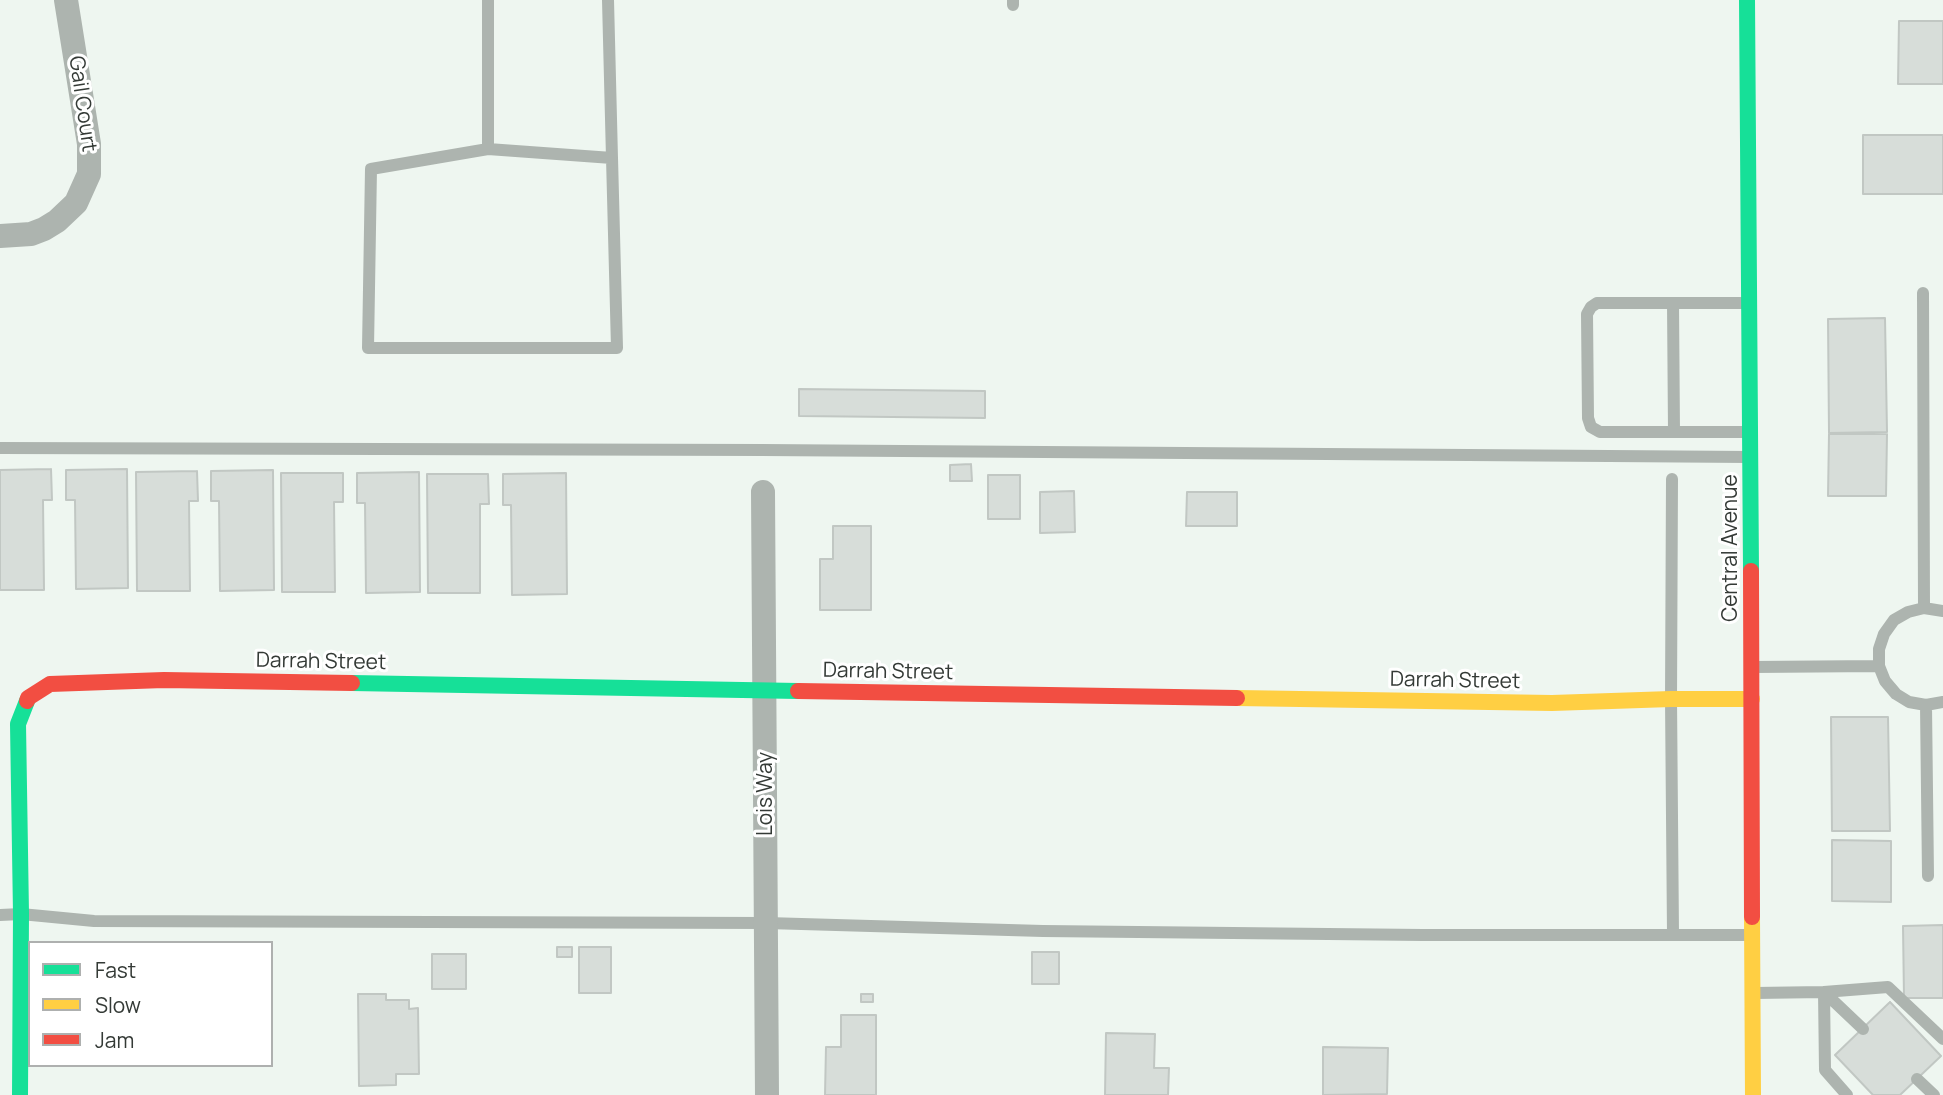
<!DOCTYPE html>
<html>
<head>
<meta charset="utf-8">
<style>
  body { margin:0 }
  #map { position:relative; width:1943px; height:1095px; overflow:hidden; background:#eef6f0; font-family:Manrope,sans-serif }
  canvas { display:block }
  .legend { position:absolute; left:28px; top:941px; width:245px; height:126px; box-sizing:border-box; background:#fff; border:2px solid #aeb0af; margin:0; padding:9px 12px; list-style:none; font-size:21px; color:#343a36 }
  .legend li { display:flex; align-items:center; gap:14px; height:35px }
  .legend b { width:35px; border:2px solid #aeb0af }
</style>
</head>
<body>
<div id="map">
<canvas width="1943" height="1095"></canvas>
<ul class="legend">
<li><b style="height:9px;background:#16e098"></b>Fast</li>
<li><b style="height:9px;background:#ffcf43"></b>Slow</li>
<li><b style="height:9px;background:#f24e42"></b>Jam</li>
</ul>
</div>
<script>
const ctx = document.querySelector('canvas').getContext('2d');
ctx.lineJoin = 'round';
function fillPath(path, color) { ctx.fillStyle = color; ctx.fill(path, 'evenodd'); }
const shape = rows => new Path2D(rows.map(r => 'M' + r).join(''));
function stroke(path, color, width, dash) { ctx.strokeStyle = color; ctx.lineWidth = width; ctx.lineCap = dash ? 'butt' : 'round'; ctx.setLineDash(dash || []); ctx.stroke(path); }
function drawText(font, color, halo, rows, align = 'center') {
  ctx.font = font + ' Manrope,sans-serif'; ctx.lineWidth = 6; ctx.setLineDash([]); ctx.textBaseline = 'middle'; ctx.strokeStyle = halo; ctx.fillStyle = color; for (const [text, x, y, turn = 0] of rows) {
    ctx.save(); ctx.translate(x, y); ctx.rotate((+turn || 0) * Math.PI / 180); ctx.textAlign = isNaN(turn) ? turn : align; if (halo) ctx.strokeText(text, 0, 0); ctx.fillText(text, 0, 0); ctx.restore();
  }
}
const building = shape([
  [1899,21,1943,21,1943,84,1898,84,1899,21],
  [1863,135,1943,135,1943,194,1863,194,1863,135],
  [1885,318,1887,432,1829,433,1828,319,1885,318],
  [799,389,985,391,985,418,799,416,799,389],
  [1829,434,1887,434,1886,496,1828,496,1829,434],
  [971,464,972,481,950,481,950,465,971,464],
  [51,469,52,500,43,500,44,590,0,590,0,470,51,469],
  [127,469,128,588,76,589,75,500,66,500,66,470,127,469],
  [273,470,274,590,220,591,219,501,211,501,211,471,273,470],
  [197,471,198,501,189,501,190,591,137,591,136,472,197,471],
  [419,472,420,592,366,593,365,503,357,503,357,473,419,472],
  [281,473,343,473,343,502,334,502,335,592,282,592,281,473],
  [566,473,567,594,512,595,511,505,503,505,503,474,566,473],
  [427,474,488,474,489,504,480,504,480,593,428,593,427,474],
  [988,475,1020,475,1020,519,988,519,988,475],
  [1074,491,1075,532,1040,533,1040,492,1074,491],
  [1187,492,1237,492,1237,526,1186,526,1187,492],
  [833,526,871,526,871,610,820,610,820,559,833,559,833,526],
  [1831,717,1888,717,1890,831,1832,831,1831,717],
  [1832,840,1891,841,1891,902,1832,901,1832,840],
  [1943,925,1943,998,1904,998,1903,926,1943,925],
  [557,947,572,947,572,957,557,957,557,947],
  [579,947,611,947,611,993,579,993,579,947],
  [1032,952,1059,952,1059,984,1032,984,1032,952],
  [432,954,466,954,466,989,432,989,432,954],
  [358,994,386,994,386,1000,409,1000,409,1009,418,1008,419,1074,396,1074,396,1085,359,1086,358,994],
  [861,994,873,994,873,1002,861,1002,861,994],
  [1890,1002,1941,1056,1900,1095,1873,1095,1835,1055,1890,1002],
  [841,1015,876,1015,876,1095,825,1095,826,1047,841,1047,841,1015],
  [1106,1033,1155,1034,1154,1068,1169,1068,1168,1095,1105,1095,1106,1033],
  [1323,1047,1388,1048,1387,1094,1323,1095,1323,1047]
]);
const lane = shape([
  [488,0,488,149,612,158,608,0],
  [1013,0,1013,5],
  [488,149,371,169,368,348,617,348,612,158],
  [1923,293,1924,608],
  [1673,303,1674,432],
  [1746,303,1597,303,1591,307,1587,314,1588,418,1591,427,1600,432,1749,432],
  [0,448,762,450,1750,457],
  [1672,479,1671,699,1673,934],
  [1943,611,1924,608,1908,612,1894,620,1884,634,1879,649,1879,666,1885,681,1896,694,1909,702,1926,705,1943,702],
  [1753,667,1879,666],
  [1926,705,1928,876],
  [0,915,21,914,94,921,767,923,1043,931,1423,935,1749,935],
  [1755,993,1824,992,1863,1029],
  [1917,1079,1934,1095],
  [1847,1095,1825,1070,1824,992,1888,987,1943,1039]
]);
const street = shape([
  [0,236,31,234,44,229,57,221,76,203,89,174,89,144,66,0],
  [763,492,767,1095]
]);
const fast = shape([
  [1747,0,1751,571],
  [352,683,798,691],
  [20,1095,21,914,18,724,27,701]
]);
const slow = shape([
  [1237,698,1552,703,1671,699,1752,699],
  [1752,917,1753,1095]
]);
const jam = shape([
  [1751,571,1752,917],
  [798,691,1237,698],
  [27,701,28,698,50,684,164,680,352,683]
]);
const streetNames = [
  ["Gail Court",82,104,82],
  ["Central Avenue",1731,548,-90],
  ["Darrah Street",321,662,1],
  ["Darrah Street",888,672,1],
  ["Darrah Street",1455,681,1],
  ["Lois Way",766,794,-90]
];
fillPath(building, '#d7ddd9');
stroke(building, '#c1c7c3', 2);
stroke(lane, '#adb4af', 12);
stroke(street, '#adb4af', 24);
stroke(fast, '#16e098', 16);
stroke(slow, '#ffcf43', 16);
stroke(jam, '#f24e42', 16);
drawText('21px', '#343a36', '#fff', streetNames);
</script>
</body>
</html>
